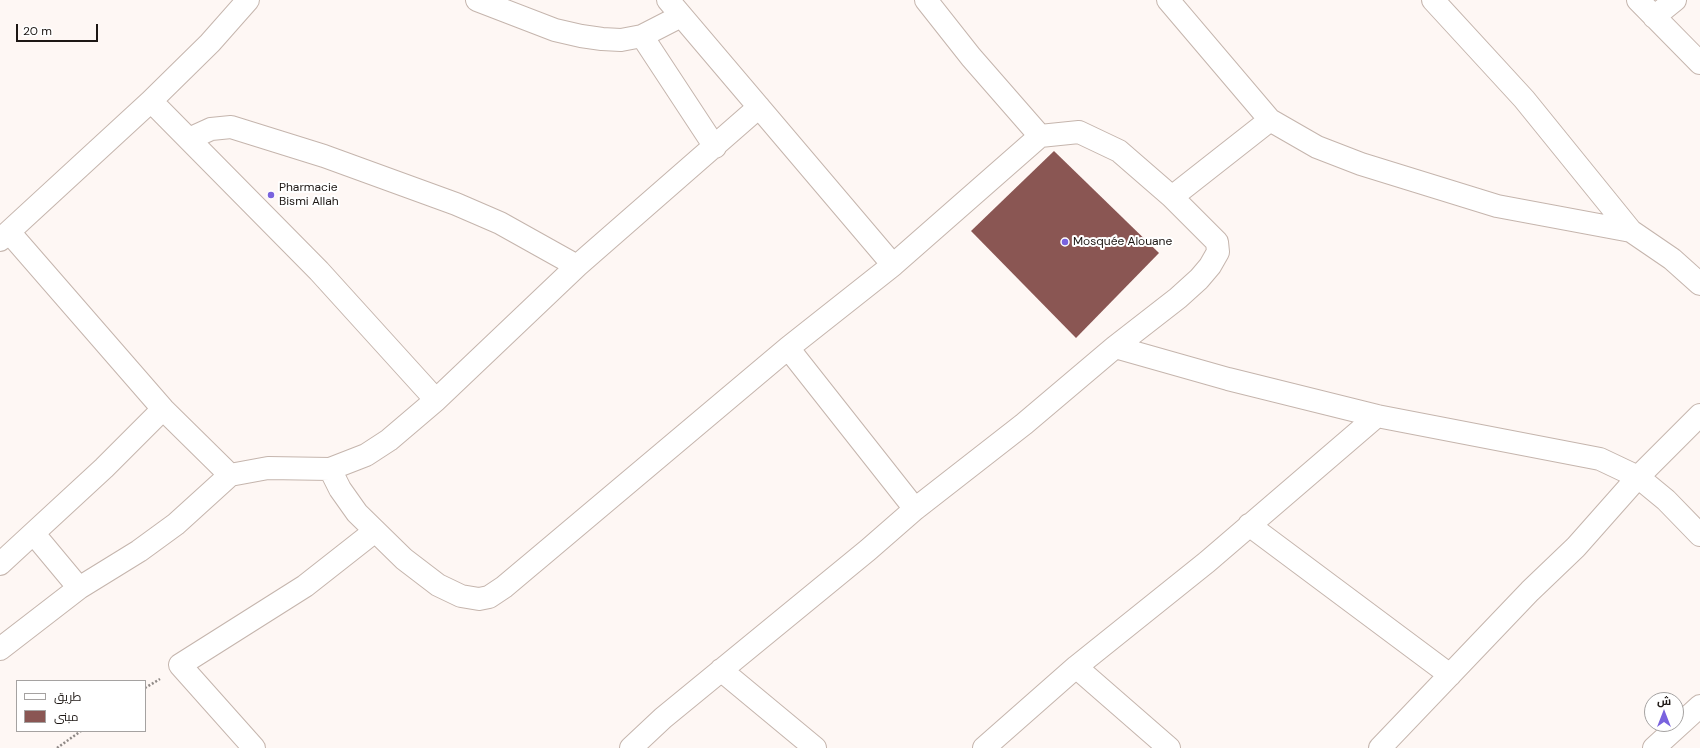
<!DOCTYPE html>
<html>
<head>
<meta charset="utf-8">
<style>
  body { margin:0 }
  #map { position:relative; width:1700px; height:748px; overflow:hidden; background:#fef7f4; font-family:"DM Sans",Cairo,sans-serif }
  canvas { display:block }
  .legend { position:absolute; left:16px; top:680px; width:130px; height:52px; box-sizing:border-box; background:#fff; border:1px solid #a5a2a1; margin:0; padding:5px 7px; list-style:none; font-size:12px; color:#1d1714 }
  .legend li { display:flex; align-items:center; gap:8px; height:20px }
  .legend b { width:20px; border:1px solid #a5a2a1 }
  .north { position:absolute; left:1644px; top:692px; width:40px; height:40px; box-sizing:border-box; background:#fff; border:1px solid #a5a2a1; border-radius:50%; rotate:0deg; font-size:11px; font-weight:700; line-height:16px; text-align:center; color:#1d1714 }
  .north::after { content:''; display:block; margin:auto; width:14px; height:18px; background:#7963de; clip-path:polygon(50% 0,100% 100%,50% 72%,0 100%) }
  .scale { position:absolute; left:16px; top:24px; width:82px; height:18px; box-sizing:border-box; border:2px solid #1d1714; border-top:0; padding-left:5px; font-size:12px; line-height:14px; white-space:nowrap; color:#1d1714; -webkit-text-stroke:3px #fff; paint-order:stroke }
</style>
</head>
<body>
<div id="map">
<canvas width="1700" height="748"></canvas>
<ul class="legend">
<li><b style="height:5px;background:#fff"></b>طريق</li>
<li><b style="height:11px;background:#8a5653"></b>مبنى</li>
</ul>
<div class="north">ش</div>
<div class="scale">20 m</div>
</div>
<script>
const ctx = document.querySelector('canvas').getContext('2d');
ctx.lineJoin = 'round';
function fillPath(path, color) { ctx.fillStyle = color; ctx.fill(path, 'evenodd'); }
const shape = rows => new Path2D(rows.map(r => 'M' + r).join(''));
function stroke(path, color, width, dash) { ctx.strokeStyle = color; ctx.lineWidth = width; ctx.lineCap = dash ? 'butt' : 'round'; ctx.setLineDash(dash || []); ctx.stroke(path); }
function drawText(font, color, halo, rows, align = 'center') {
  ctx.font = font + ' "DM Sans",sans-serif'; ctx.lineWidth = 4; ctx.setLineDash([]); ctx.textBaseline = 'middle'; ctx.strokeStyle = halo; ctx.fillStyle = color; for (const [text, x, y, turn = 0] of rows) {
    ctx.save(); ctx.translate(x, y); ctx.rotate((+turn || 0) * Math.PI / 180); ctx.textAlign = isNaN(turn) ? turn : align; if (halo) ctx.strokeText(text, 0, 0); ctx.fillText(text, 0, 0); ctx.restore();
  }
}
const building = shape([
  [1054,151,1159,253,1076,338,971,231]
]);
const path = shape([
  [145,688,160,679],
  [57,748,81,731]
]);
const minor = shape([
  [477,0,555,30,581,36,602,39,621,40,642,36,681,16],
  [668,0,893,265],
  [926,0,971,57,1040,136],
  [1168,0,1270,120,1317,147,1361,164,1497,206,1631,231,1672,259,1700,284],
  [1433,0,1524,99,1631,231],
  [1638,0,1700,63],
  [1654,17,1675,0],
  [642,36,715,147],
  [151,101,319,271,436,400],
  [189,139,211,129,231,127,324,156,456,204,500,223,577,266],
  [1172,197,1270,120],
  [9,232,163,409,230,475],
  [0,240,151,101,210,43,248,0],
  [1115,347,1228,379,1377,416,1600,459,1638,477,1666,500,1700,535],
  [788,348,915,509],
  [330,469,340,489,357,513,404,559,438,585,461,596,479,599,489,597,504,587,788,348,893,265,1040,136,1079,132,1119,151,1172,197,1217,242,1218,252,1210,266,1199,279,1178,298,1115,347,1024,424,915,509,868,550,663,718,631,748],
  [1249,525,1450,675],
  [34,534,79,588],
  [0,564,104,468,163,409],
  [0,649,79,588,139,551,176,524,230,475,268,468,330,469,366,455,389,440,436,400,577,266,759,107],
  [1076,667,1169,748],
  [721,670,815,748],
  [254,748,180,665,305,586,375,531],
  [984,748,1076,667,1207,562,1377,416],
  [1380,748,1530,591,1576,547,1638,477,1700,415],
  [1654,748,1700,706]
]);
const markers = [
  [271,195,4,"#7963de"],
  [1065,242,4,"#7963de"]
];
const poiNames = [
  ["Pharmacie",279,188],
  ["Bismi Allah",279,202],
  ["Mosquée Alouane",1073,242]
];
fillPath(building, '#8a5653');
stroke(minor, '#c5b5ad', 24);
stroke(path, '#8f8986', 2.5, [2, 2]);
stroke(minor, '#fff', 22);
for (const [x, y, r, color] of markers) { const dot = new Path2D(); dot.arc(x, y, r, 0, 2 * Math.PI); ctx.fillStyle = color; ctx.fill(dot); stroke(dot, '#fff', 1.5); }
drawText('12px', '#1d1714', '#fff', poiNames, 'left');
</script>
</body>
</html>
